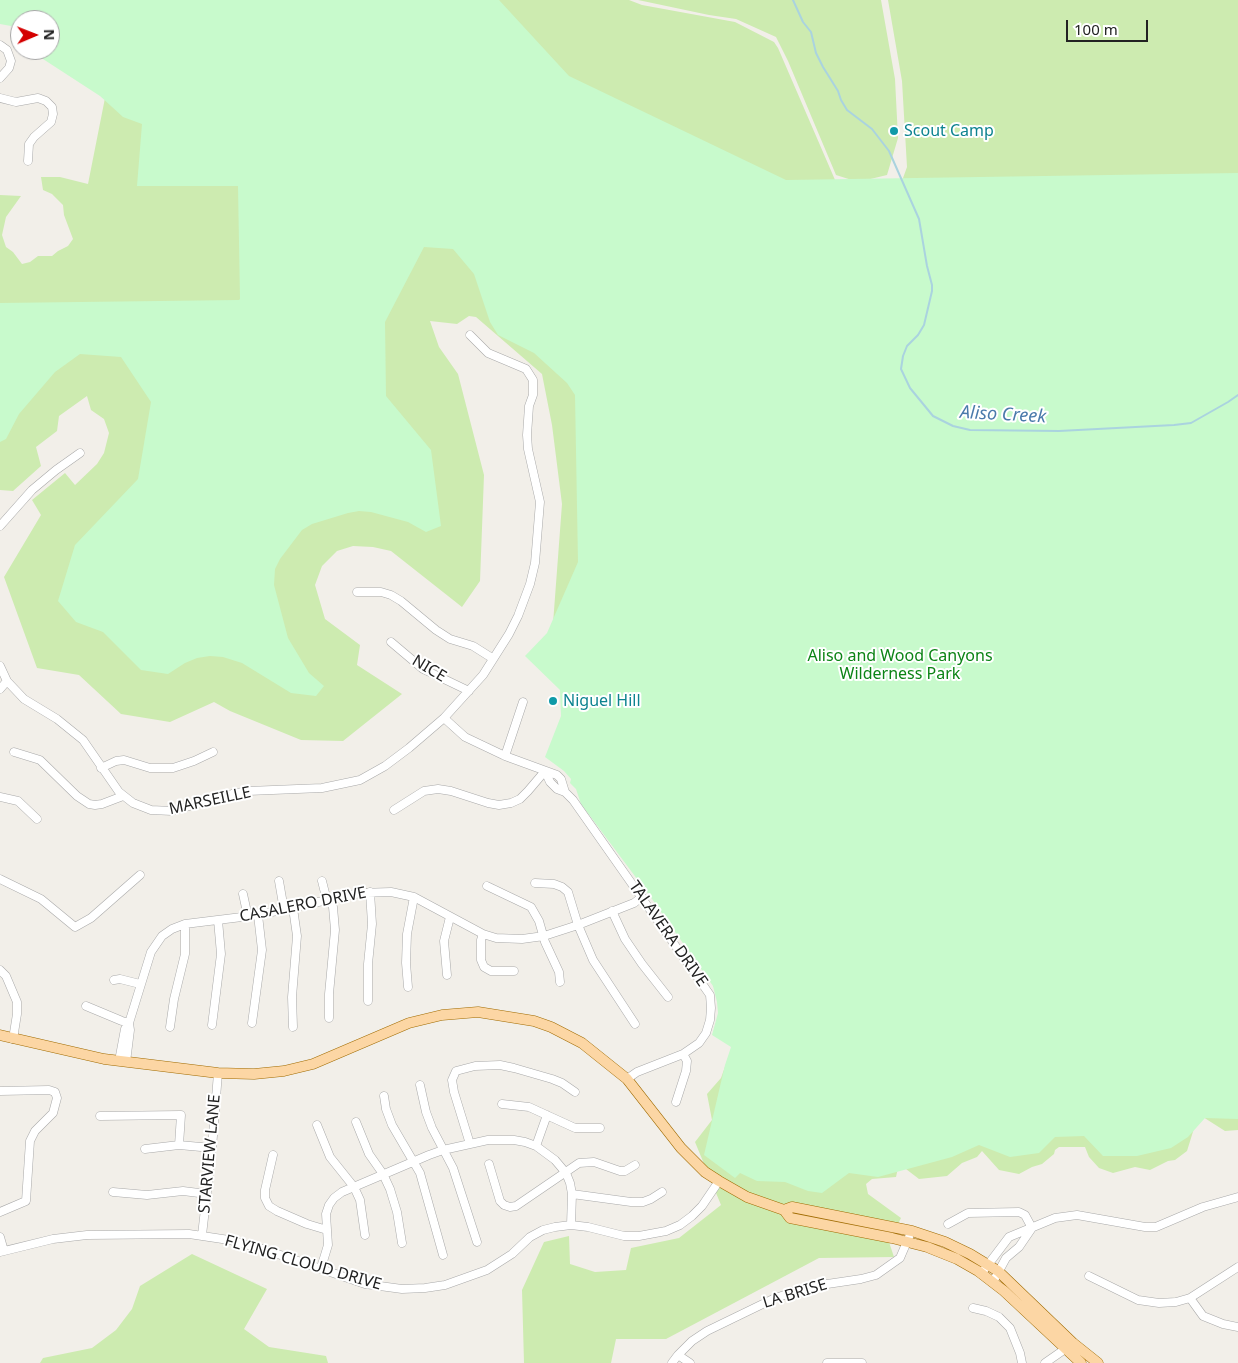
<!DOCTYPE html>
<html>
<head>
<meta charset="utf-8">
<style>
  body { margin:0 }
  #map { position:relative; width:1238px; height:1363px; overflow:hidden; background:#f2efe9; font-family:"Noto Sans",sans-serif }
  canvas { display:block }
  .north { position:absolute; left:10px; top:10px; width:50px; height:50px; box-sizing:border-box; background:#fff; border:1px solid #a7a7a7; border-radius:50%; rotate:89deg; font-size:14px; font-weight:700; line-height:20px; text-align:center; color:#222 }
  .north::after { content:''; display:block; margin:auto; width:18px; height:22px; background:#d40000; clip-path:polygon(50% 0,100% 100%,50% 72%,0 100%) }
  .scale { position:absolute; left:1066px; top:20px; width:82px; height:22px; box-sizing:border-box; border:2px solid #222; border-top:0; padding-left:6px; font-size:15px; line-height:18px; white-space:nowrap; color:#222; -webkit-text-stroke:4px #fff; paint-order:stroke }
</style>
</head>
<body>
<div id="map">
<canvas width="1238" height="1363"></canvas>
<div class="north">N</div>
<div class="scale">100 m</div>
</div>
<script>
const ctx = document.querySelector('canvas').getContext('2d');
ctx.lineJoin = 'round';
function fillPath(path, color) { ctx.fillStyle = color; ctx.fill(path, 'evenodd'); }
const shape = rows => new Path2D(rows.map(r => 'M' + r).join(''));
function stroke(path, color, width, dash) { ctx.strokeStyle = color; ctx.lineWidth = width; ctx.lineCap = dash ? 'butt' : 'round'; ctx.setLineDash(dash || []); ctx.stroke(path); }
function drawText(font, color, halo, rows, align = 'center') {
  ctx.font = font + ' "Noto Sans",sans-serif'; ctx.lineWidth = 4; ctx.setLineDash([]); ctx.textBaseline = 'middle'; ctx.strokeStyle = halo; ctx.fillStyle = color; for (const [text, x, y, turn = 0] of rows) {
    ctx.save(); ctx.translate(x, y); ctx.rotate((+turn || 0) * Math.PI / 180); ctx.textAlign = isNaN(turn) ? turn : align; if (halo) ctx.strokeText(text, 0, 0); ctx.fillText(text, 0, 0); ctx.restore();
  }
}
const grass = shape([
  [3,0,629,0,642,5,735,22,774,42,778,48,845,203,894,203,907,167,902,81,888,0,1238,0,1238,1130,1225,1131,1203,1117,1196,1122,1187,1151,1175,1160,1168,1161,1150,1170,1135,1167,1113,1173,1099,1168,1089,1157,1085,1147,1059,1147,1055,1150,1054,1154,1042,1164,1032,1167,1019,1174,999,1170,982,1151,977,1157,962,1163,947,1176,919,1179,902,1166,898,1168,896,1177,872,1179,866,1184,868,1194,901,1218,889,1242,894,1257,819,1258,666,1339,616,1339,611,1363,524,1363,522,1290,544,1242,569,1236,570,1264,595,1272,626,1270,631,1248,679,1238,721,1205,695,1142,712,1120,707,1094,721,1078,732,1047,730,1022,552,637,562,504,552,425,542,374,476,317,469,316,457,324,430,321,439,347,458,374,484,475,480,581,462,607,391,551,373,547,353,546,337,551,322,566,315,585,325,619,360,645,357,665,402,694,343,741,301,740,230,711,214,702,170,722,121,714,79,675,37,668,4,577,41,515,32,500,65,473,75,485,97,464,104,453,109,433,104,419,91,410,87,396,59,416,57,431,36,447,41,466,13,491,0,490,0,195,21,196,6,217,2,235,6,247,13,252,22,264,30,262,38,256,52,256,58,251,68,246,73,239,64,215,63,205,52,194,43,190,41,177,60,177,88,184,105,98,50,50,50,20,20,20],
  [638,0,881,0,895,79,898,138,887,175,858,182,836,175,788,61,776,37,736,19,709,15],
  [192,1254,267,1289,244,1329,269,1347,326,1356,328,1363,40,1363,43,1358,92,1348,116,1330,132,1309,140,1286]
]);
const park = shape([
  [0,0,499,0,569,76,786,180,1238,173,1238,1119,1205,1118,1188,1137,1171,1148,1137,1156,1103,1156,1084,1136,1055,1137,1039,1153,1010,1157,979,1145,952,1157,878,1177,849,1173,822,1193,808,1191,785,1182,757,1181,740,1173,735,1178,704,1155,725,1065,731,1047,712,1035,718,1013,717,1002,713,986,652,899,581,804,576,789,570,783,571,779,564,771,545,757,561,716,560,690,525,656,547,633,578,562,575,395,567,383,534,353,498,335,490,322,474,274,453,249,424,247,385,322,386,396,431,450,441,526,426,532,408,522,371,512,359,511,348,513,312,524,302,530,280,559,275,569,274,585,288,638,309,673,324,686,316,696,291,693,242,663,223,657,210,656,197,658,185,663,168,674,141,670,103,632,76,622,58,601,75,545,138,479,151,402,121,357,80,354,55,372,19,414,6,439,0,442,0,303,239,300,240,299,238,186,137,186,142,124,123,117,100,96,43,59,34,50,50,50,50,20,20,20,20,32,11,26,0,24]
]);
const stream = shape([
  [793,0,803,22,811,32,816,53,823,67,838,91,841,100,847,110,872,129,889,151,919,219,927,266,932,285,932,291,924,325,918,335,907,346,903,356,901,369,910,388,933,416,953,426,970,430,1059,431,1174,425,1191,423,1228,402,1238,395]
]);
const minor = shape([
  [0,45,7,50,11,61,9,68,0,78],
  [0,98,16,102,38,98,46,101,52,107,53,114,51,122,34,137,29,144,28,161],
  [0,526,32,490,56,470,80,453],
  [357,592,381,592,391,595,401,601,436,630,450,639,473,646,492,658],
  [391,642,423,669,469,691],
  [0,666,7,681,24,699,57,719,83,740,119,792,133,803,151,810,172,811,232,794,248,791,322,788,360,780,385,766,409,748,444,718,483,675,509,634,518,616,530,584,535,563,540,502,528,449,527,435,529,406,533,395,533,380,526,369,488,353,470,335],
  [0,689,7,681],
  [444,718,465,737,505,756,557,775,561,779,565,792],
  [14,752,40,760,77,796,89,804,95,805,102,804,123,796],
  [505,756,523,702],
  [101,768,116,761,124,760,150,768,173,768,194,761,213,752],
  [545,771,550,782,557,789,565,792,573,800,710,995,711,1008,710,1020,706,1033,699,1043,683,1054,637,1072,627,1079],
  [0,797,18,801,37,819],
  [394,810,424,791,438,789,451,791,488,803,499,805,511,803,520,799,528,791,545,771],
  [0,879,41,899,75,927,91,918,140,875],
  [279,881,284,910],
  [322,881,325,893,333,907,335,930,329,994,329,1018],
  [535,883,554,884,562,887,568,892,578,925,593,960,635,1024],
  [487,886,531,907,539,921,545,942,559,972,560,982],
  [243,894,248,917],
  [293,908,297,936,292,997,293,1027],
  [612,911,625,939,642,964,668,997],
  [483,934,481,940,481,960,484,967,491,971,514,971],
  [0,970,6,976,17,1002,17,1014,13,1039],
  [447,975,444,941,450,917],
  [114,980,120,979,140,984],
  [408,987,406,963,407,934,414,897],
  [368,1001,368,964,372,924,370,892],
  [86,1006,122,1021,129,1023],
  [252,1023,262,950,258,915],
  [212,1025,221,954,218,920],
  [170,1027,174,999,185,954,185,924],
  [119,1061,125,1029,129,1023],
  [126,1062,130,1030,129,1023,151,952,162,936,172,929,185,924,258,915,360,893,391,892,414,897,483,934,496,938,522,939,544,936,578,925,634,903,642,897],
  [420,1085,426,1112,432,1128,453,1168,477,1242],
  [0,1091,49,1090,55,1092,57,1098,53,1113,35,1131,30,1141,26,1201,0,1212],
  [384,1096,386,1109,392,1125,420,1173,443,1255],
  [676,1102,686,1071,687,1061,683,1054],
  [502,1104,529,1107,575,1128,600,1128],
  [100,1116,181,1115,179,1145],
  [356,1122,369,1154,383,1174,390,1189,397,1212,402,1243],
  [317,1125,330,1157,354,1187,360,1200,365,1235],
  [470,1144,454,1092,452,1080,456,1071,475,1066,500,1065,514,1068,552,1079,562,1083,575,1092],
  [536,1146,547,1115],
  [145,1149,179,1145,212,1148],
  [273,1155,265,1190,265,1198,269,1206,277,1211,307,1224,327,1230],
  [489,1164,500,1201,504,1205,510,1207,516,1206,579,1163,594,1162,620,1171,625,1171,635,1165],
  [113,1192,147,1195,183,1191,207,1194],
  [572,1194,631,1202,643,1202,651,1199,662,1192],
  [948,1224,968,1213,1019,1212,1025,1215,1032,1228],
  [202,1235,212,1148,218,1073],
  [0,1237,4,1251],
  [0,1252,53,1239,87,1235,189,1234,229,1240,263,1249,365,1284,402,1289,425,1288,445,1285,487,1270,512,1254,530,1237,543,1230,555,1227,571,1225,588,1227,624,1236,639,1236,666,1231,680,1225,692,1216,702,1206,719,1181],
  [321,1268,328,1245,326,1214,329,1205,334,1198,342,1192,429,1155,443,1150,488,1140,514,1140,525,1142,536,1146,555,1160,566,1173,570,1183,572,1194,571,1225],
  [981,1274,1009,1237,1055,1218,1077,1215,1145,1227,1156,1227,1203,1207,1238,1197],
  [1089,1276,1138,1300,1159,1303,1176,1302,1190,1298,1238,1267],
  [993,1282,1006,1258,1019,1247,1032,1228],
  [1190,1298,1203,1316,1223,1324,1238,1327],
  [973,1308,986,1311,999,1317,1010,1328,1020,1353,1022,1363],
  [678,1355,690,1363],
  [672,1363,678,1355,692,1341,707,1331,773,1299,807,1287,861,1279,876,1275,900,1258,909,1237],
  [827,1363,862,1363],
  [1045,1363,1068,1347]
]);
const major = shape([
  [0,1035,104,1059,218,1073,254,1074,284,1071,313,1064,409,1023,442,1015,478,1012,534,1021,551,1027,582,1043,627,1079,681,1148,705,1172,719,1181,747,1197,784,1210,790,1218,892,1238,927,1247,957,1259,978,1271,1004,1291,1081,1363],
  [784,1210,792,1207,912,1231,945,1242,970,1254,998,1271,1073,1343,1098,1363]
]);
const markers = [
  [894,131,5,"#0f9aa8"],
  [553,701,5,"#0f9aa8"]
];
const cultureNames = [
  ["Scout Camp",904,131],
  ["Niguel Hill",563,701]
];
const parkNames = [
  ["Aliso and Wood Canyons",900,656],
  ["Wilderness Park",900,674]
];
const streetNames = [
  ["NICE",429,669,31],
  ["MARSEILLE",210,801,-12],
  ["CASALERO DRIVE",303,905,-11],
  ["TALAVERA DRIVE",668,934,55],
  ["STARVIEW LANE",210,1154,-85],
  ["FLYING CLOUD DRIVE",303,1263,16],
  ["LA BRISE",795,1294,-17]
];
const waterNames = [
  ["Aliso Creek",1003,415,3]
];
fillPath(grass, '#cdebb0');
fillPath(park, '#c8facc');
stroke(stream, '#aad3df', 2);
stroke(minor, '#a9a9a9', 9);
stroke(major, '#a06b00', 11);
stroke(minor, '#fff', 8);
stroke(major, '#fcd6a4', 10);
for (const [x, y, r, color] of markers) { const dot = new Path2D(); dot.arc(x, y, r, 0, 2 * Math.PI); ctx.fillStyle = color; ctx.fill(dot); stroke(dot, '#fff', 2); }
drawText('16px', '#0d838f', '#fff', cultureNames, 'left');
drawText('16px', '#0c8416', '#fff', parkNames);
drawText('16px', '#222', '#fff', streetNames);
drawText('italic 18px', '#4a7aab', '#fff', waterNames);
</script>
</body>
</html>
